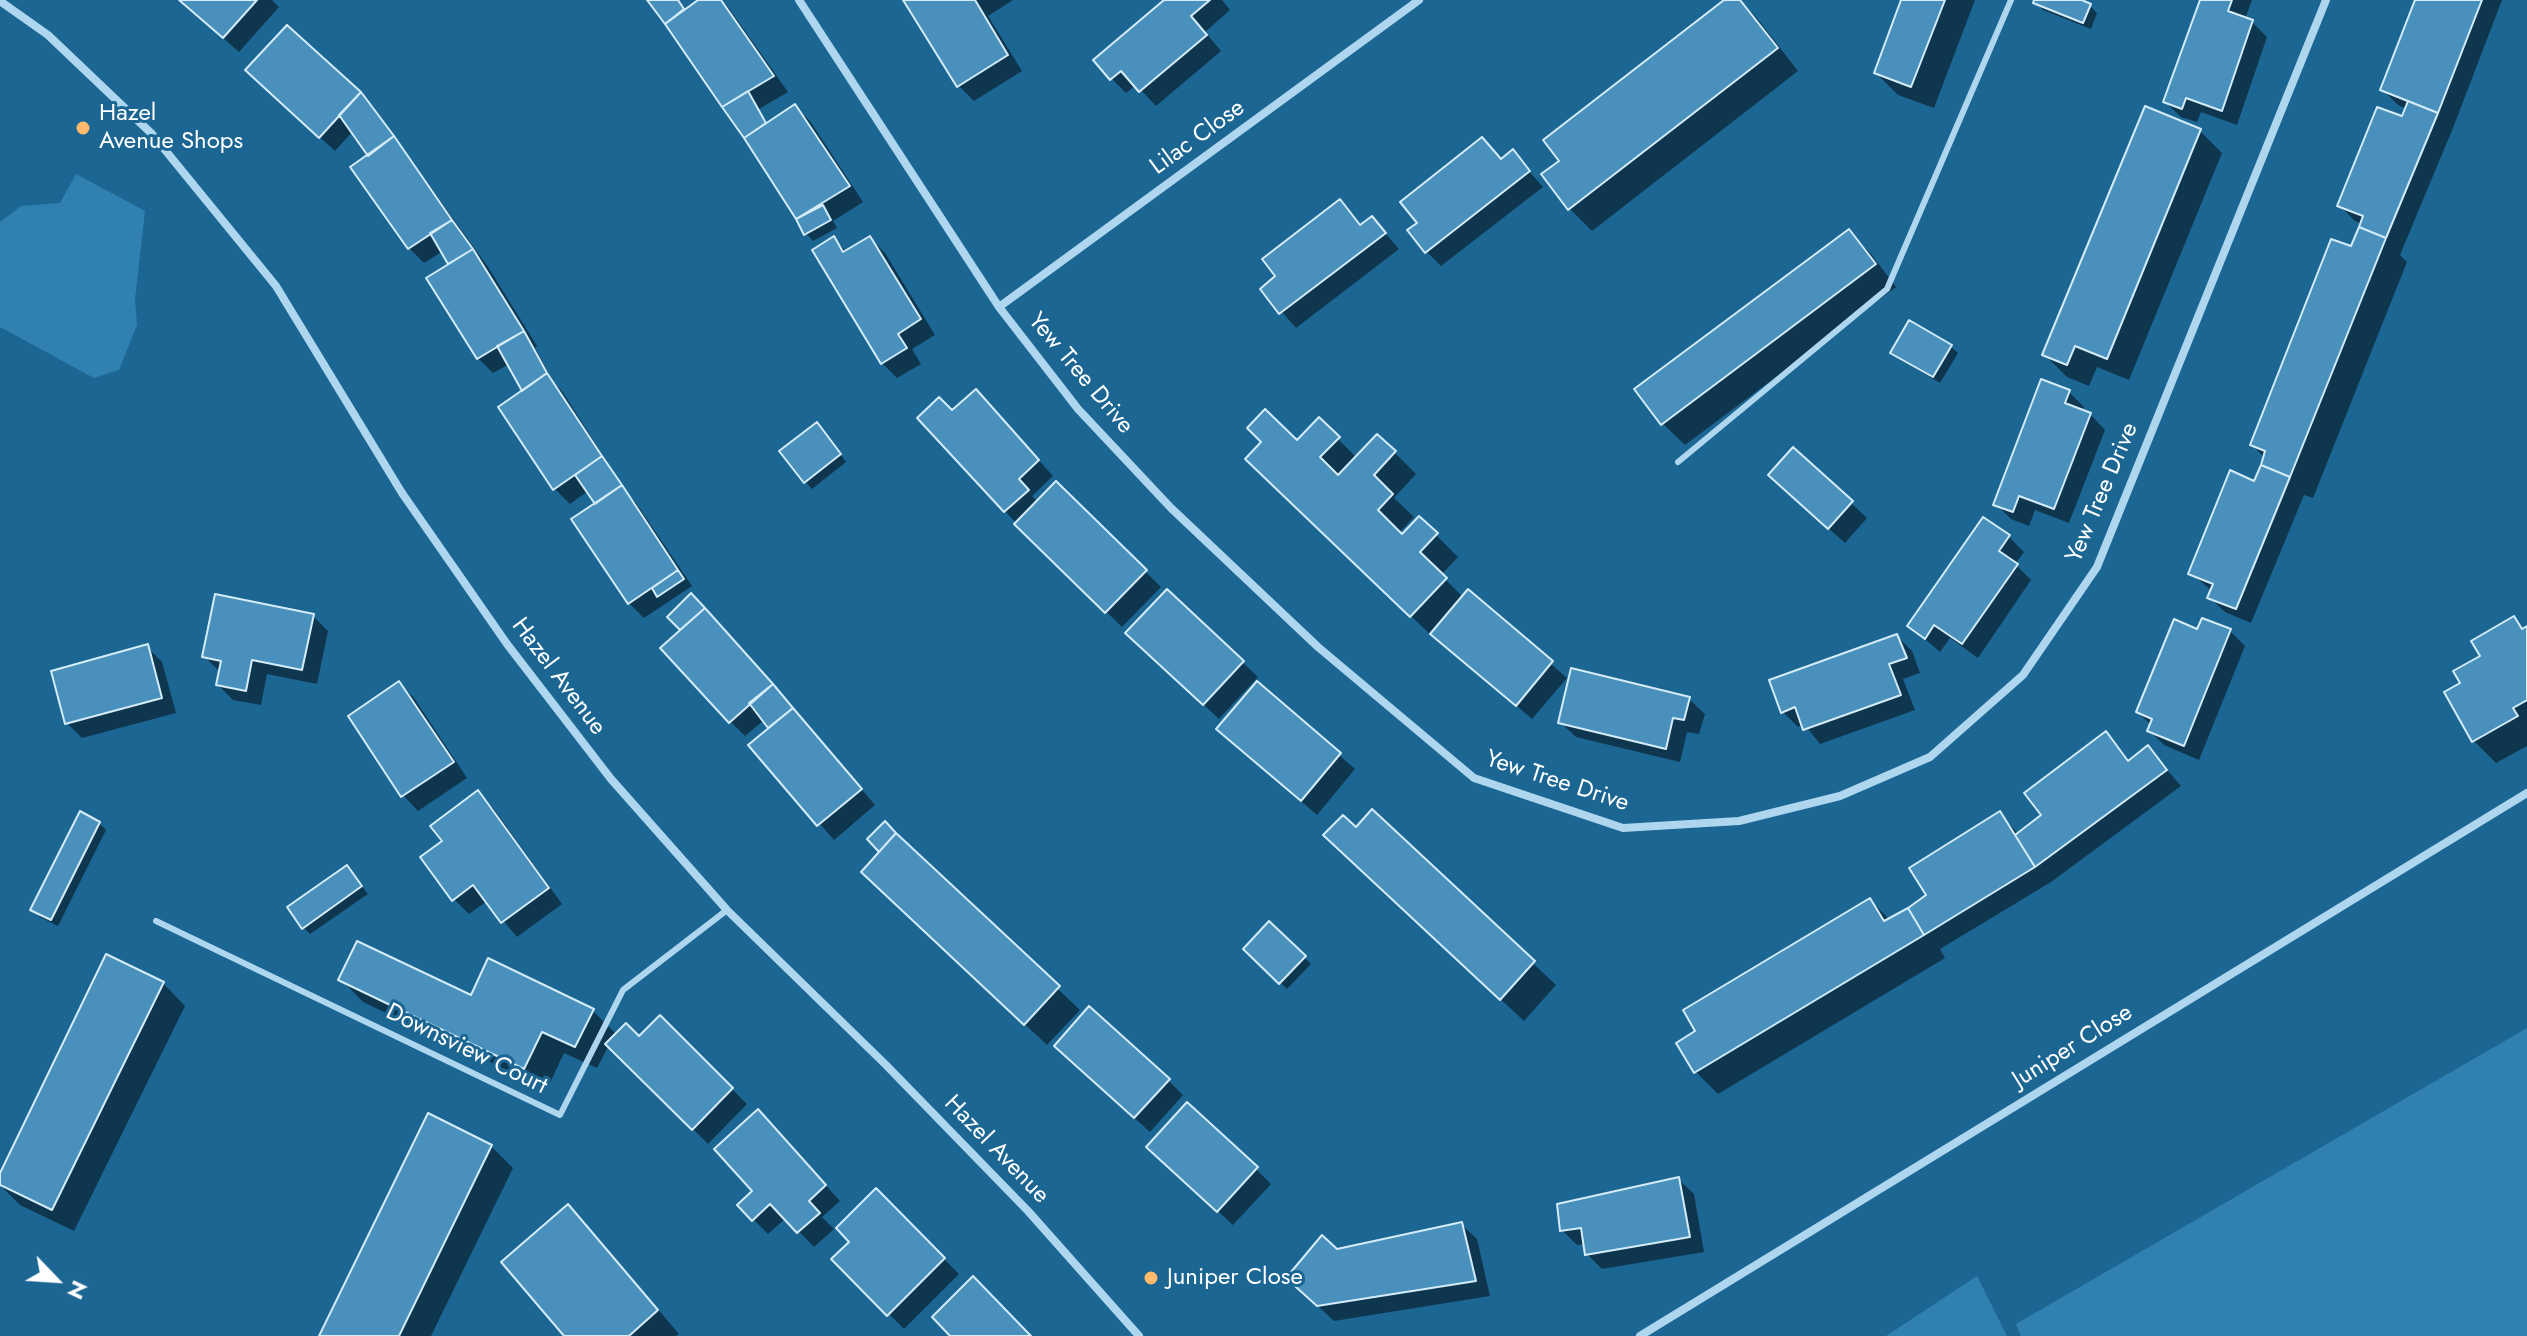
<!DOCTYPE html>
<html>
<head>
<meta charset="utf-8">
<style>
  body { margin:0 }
  #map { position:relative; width:2527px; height:1336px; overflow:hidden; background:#1c6693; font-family:Jost,sans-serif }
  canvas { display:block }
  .north { position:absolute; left:16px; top:1240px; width:80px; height:80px; -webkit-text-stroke:6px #1c6693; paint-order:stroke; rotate:115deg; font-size:22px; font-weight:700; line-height:32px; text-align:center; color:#fff }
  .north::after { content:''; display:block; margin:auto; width:28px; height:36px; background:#fff; clip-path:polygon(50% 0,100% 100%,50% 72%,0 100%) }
</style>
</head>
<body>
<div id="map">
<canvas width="2527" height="1336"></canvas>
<div class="north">N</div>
</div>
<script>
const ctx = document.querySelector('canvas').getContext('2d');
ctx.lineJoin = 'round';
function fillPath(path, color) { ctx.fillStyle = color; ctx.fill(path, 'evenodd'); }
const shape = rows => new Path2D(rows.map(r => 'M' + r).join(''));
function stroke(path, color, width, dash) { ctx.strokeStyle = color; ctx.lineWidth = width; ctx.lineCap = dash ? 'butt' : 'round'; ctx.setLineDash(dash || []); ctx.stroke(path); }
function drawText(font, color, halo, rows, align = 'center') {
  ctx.font = font + ' Jost,sans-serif'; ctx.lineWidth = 6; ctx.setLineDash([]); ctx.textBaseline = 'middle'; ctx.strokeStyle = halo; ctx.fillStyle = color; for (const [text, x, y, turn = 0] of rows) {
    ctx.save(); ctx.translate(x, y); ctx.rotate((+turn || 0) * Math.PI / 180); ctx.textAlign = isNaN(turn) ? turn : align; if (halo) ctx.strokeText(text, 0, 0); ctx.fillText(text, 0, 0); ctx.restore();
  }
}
const green = shape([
  [76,174,145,211,135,299,137,325,119,370,94,378,0,327,0,222,21,206,60,203],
  [2527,1028,2527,1336,2021,1336,2016,1324],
  [1977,1276,2007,1336,1886,1336]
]);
const shadow = shape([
  [180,0,272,0,279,7,239,52],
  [650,0,678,0,686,11,702,0,722,0,728,7,788,92,759,109,768,124,795,106,810,121,863,202,833,221,837,228,813,241,806,233,745,137],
  [906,0,1013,0,988,16,1022,71,974,101,959,86],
  [1167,0,1222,0,1230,10,1205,32,1221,51,1156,106,1136,85,1126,93,1111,78],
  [1727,0,1739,0,1756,17,1798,71,1592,231,1570,209,1543,175,1562,161],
  [1904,0,1975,0,1934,108,1898,95,1876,73],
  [2036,0,2076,0,2090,6,2097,13,2091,29,2043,10,2035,2],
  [2203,0,2252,0,2245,19,2252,22,2267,37,2237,125,2201,112,2197,122,2181,117,2165,102],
  [2418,0,2502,0,2453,128,2400,255,2407,262,2313,498,2304,495,2251,623,2225,612,2209,597,2212,591,2191,573,2256,483,2265,458,2252,445,2352,249,2362,224,2355,221,2340,206,2403,119,2407,109,2398,105,2383,90],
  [263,85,359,94,374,109,488,267,537,346,535,348,554,383,562,391,628,495,636,503,692,586,644,618,629,603,597,504,588,491,570,504,555,489,525,391,509,364,493,373,478,358,451,265,443,251,424,263,409,248,370,155,353,131,335,151],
  [2200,131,2222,153,2129,380,2097,367,2089,386,2067,377,2045,355],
  [1482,139,1502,161,1512,152,1543,187,1441,266,1426,251,1419,224],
  [1340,202,1362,226,1372,218,1399,249,1296,328,1262,289,1278,277],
  [1849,232,1871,254,1896,287,1685,445,1662,423],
  [870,238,885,253,935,335,912,349,921,364,897,378,882,363,834,239,847,252],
  [1950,346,1958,353,1940,383,1900,359,1892,352],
  [2069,392,2084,407,2082,412,2090,414,2105,430,2069,523,2035,510,2029,526,2011,519,1996,504],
  [991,407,1053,476,1032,496,1038,502,1056,484,1161,587,1122,627,1017,524,920,418],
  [1319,420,1357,458,1394,452,1416,474,1394,498,1414,517,1399,533,1402,537,1420,519,1458,557,1441,575,1463,597,1468,592,1567,678,1532,719,1435,636,1434,638,1270,481,1297,443],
  [824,432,846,462,812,489,805,481],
  [1794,450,1867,518,1845,543,1786,490],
  [2009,537,2024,552,2015,564,2031,580,1978,658,1950,638,1940,652,1910,626],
  [1167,591,1258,677,1219,719,1143,648],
  [698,602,787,700,875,805,834,840,751,745,771,729,764,720,745,736,730,721,683,631,670,617],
  [313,616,328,631,317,684,267,674,261,705,233,700,218,685,221,673,204,656],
  [2514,619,2524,630,2527,628,2527,746,2496,763,2474,741,2447,693,2463,684],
  [2198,631,2230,631,2245,646,2199,760,2164,745,2149,730,2151,725,2138,712],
  [1897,636,1912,651,1920,673,1903,679,1915,710,1820,744,1804,724,1798,727,1783,712],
  [147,647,162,662,176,713,82,738,67,723],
  [399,683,414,698,467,778,418,811,403,795],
  [1258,684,1355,769,1317,815,1234,744],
  [1689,699,1705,714,1699,734,1687,732,1680,762,1576,737,1560,722],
  [2106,734,2130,762,2148,748,2181,786,2051,882,1940,949,1945,958,1718,1094,1696,1072,1678,1044,1870,900,1890,920,1929,896,2000,813,2019,835,2044,816],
  [478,793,493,808,562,904,517,937,487,901,469,914,454,899,445,842],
  [1373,812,1556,985,1524,1021,1348,857,1356,830],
  [99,823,106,830,58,926,40,917,33,909],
  [895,834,1080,1010,1047,1045,886,894],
  [347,867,368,894,310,934,303,927],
  [1269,924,1311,964,1287,989,1246,949],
  [341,979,592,1010,617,1035,639,1039,660,1018,747,1104,708,1144,609,1045,597,1068,564,1053,547,1089,363,1002],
  [163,983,185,1006,74,1231,20,1205,0,1185,0,1177],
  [1071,1061,1168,1080,1183,1095,1150,1132],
  [773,1127,840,1201,822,1217,834,1229,814,1247,786,1218,768,1234,753,1219,755,1191],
  [491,1146,513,1168,431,1336,321,1336],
  [1164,1162,1256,1169,1271,1184,1233,1225],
  [1678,1179,1694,1194,1704,1252,1602,1269,1587,1254,1585,1244,1577,1245,1562,1230],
  [876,1191,959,1274,904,1329,834,1259,852,1242],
  [568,1207,590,1229,679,1334,676,1336,567,1336],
  [1461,1224,1477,1239,1490,1296,1334,1321,1304,1293,1337,1251]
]);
const building = shape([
  [179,0,257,0,223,38,179,0],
  [647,0,678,0,684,9,665,24,647,0],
  [698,0,721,0,774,76,722,107,665,24,698,0],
  [903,0,975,0,1008,55,957,87,903,0],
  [1164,0,1210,0,1191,16,1207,35,1139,92,1121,71,1110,80,1093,60,1164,0],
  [1724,0,1740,0,1778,48,1568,210,1541,174,1559,161,1543,140,1724,0],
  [1901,0,1945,0,1911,87,1874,73,1901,0],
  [2034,0,2082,0,2091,4,2083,23,2033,3,2034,0],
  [2200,0,2232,0,2228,11,2253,20,2222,111,2186,98,2182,109,2163,102,2200,0],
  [2415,0,2482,0,2438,113,2380,90,2415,0],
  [287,25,361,92,319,138,245,70,287,25],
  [748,91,766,123,744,138,722,107,748,91],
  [361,92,394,136,368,156,339,115,361,92],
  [2408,101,2438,113,2386,238,2359,227,2363,216,2337,206,2377,107,2402,116,2408,101],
  [795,104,850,186,796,219,744,138,795,104],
  [2145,106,2201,129,2107,359,2075,346,2067,365,2042,355,2145,106],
  [394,136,452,220,408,249,350,167,394,136],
  [1482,137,1501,159,1513,149,1530,171,1425,253,1407,230,1417,223,1400,202,1482,137],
  [1340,199,1360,225,1372,216,1386,233,1279,314,1260,289,1275,276,1262,259,1340,199],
  [823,205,831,220,804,235,796,219,823,205],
  [452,220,473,249,448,264,430,233,452,220],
  [2359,227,2386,238,2290,477,2261,465,2265,451,2250,445,2331,239,2351,246,2359,227],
  [1849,229,1876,264,1661,425,1634,389,1849,229],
  [834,236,843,252,870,236,921,319,898,334,907,348,881,364,812,250,834,236],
  [473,249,524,331,477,359,426,278,473,249],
  [1909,320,1952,345,1933,377,1890,353,1909,320],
  [524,331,547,373,522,391,497,346,524,331],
  [547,373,602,456,553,490,498,407,547,373],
  [2041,379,2070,390,2065,403,2091,413,2054,509,2019,496,2013,512,1993,505,2041,379],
  [976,389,1039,460,1019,479,1029,490,1004,512,917,418,939,397,952,410,976,389],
  [1265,409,1297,440,1319,417,1340,437,1320,457,1338,475,1377,434,1396,451,1374,475,1393,494,1378,510,1402,534,1419,516,1438,533,1420,552,1447,578,1410,617,1245,459,1261,442,1247,428,1265,409],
  [817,422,841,454,804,483,779,451,817,422],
  [1793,447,1853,501,1828,529,1768,475,1793,447],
  [602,456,622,485,595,504,575,475,602,456],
  [2261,465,2290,477,2236,609,2207,598,2213,584,2188,574,2230,470,2254,481,2261,465],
  [1056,481,1147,570,1105,613,1014,524,1056,481],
  [622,485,678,570,628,604,571,519,622,485],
  [1983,517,2010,535,1999,551,2018,564,1962,644,1934,625,1925,639,1907,626,1983,517],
  [678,570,684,579,657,597,652,588,678,570],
  [1167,589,1244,661,1203,705,1125,633,1167,589],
  [1468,589,1553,661,1516,706,1430,634,1468,589],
  [691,593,705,608,680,630,667,617,691,593],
  [215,594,314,614,302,670,252,660,246,691,216,685,221,661,202,657,215,594],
  [705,608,773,684,729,723,660,648,705,608],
  [2514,616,2522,629,2527,626,2527,700,2513,708,2518,716,2472,742,2444,692,2460,683,2453,671,2480,656,2471,641,2514,616],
  [2202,618,2231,629,2184,746,2147,731,2152,719,2136,712,2174,619,2197,629,2202,618],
  [1897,634,1907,658,1889,664,1901,695,1803,730,1795,707,1781,713,1769,680,1897,634],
  [148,644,162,698,65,724,51,671,148,644],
  [1571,668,1690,697,1684,720,1673,718,1666,749,1558,723,1571,668],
  [399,681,454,762,401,797,348,716,399,681],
  [1257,681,1341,753,1301,801,1216,729,1257,681],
  [773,684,793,708,768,728,749,703,773,684],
  [793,708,862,789,817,826,748,745,793,708],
  [2106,731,2128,761,2148,745,2167,770,2035,867,2015,835,2041,815,2024,793,2106,731],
  [478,790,549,888,501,923,473,885,452,901,420,857,442,841,430,826,478,790],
  [1372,809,1535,961,1500,1000,1323,835,1343,815,1356,827,1372,809],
  [80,811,100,822,51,920,30,910,80,811],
  [2000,811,2035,867,1924,935,1908,908,1926,895,1909,868,2000,811],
  [885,821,896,833,879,852,867,839,885,821],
  [896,833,1060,986,1024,1025,861,872,896,833],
  [347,865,362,886,302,929,287,907,347,865],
  [1870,898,1884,921,1908,908,1924,935,1694,1073,1676,1043,1695,1031,1683,1010,1870,898],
  [1269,921,1306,956,1279,984,1243,949,1269,921],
  [357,941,471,995,488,958,594,1009,575,1047,542,1032,524,1069,338,980,357,941],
  [106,954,164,982,52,1210,0,1185,0,1173,106,954],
  [1089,1006,1170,1079,1134,1118,1054,1046,1089,1006],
  [660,1015,733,1088,692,1130,605,1044,626,1023,639,1036,660,1015],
  [1187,1102,1258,1167,1217,1212,1146,1147,1187,1102],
  [758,1109,826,1185,809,1201,820,1213,797,1233,770,1204,752,1221,737,1205,752,1191,714,1149,758,1109],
  [428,1113,492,1145,399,1336,319,1336,428,1113],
  [1679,1177,1690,1237,1585,1255,1581,1228,1560,1231,1557,1204,1679,1177],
  [876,1188,945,1258,887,1316,831,1259,849,1242,836,1228,876,1188],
  [568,1204,658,1310,629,1336,564,1336,501,1262,568,1204],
  [1462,1222,1476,1281,1317,1306,1286,1278,1322,1235,1337,1249,1462,1222],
  [973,1276,1031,1336,950,1336,932,1317,973,1276]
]);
const lane = shape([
  [1678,462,1887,289,2011,0],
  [156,921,560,1115,623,990,727,910]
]);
const street = shape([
  [799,0,999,307,1078,409,1171,508,1318,647,1474,778,1623,828,1739,821,1840,796,1930,757,2023,675,2097,567,2326,0],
  [0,1,48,35,152,134,276,286,402,493,507,644,611,779,727,910,886,1065,1028,1211,1139,1336],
  [999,307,1419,0],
  [1640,1336,2527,793]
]);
const markers = [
  [83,128,8,"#ffba6c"],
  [1151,1278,8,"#ffba6c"]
];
const poiNames = [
  ["Hazel",99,114],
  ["Avenue Shops",99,142],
  ["Juniper Close",1167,1278]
];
const streetNames = [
  ["Lilac Close",1198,138,-36],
  ["Yew Tree Drive",1080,374,50],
  ["Yew Tree Drive",2103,493,-67],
  ["Hazel Avenue",558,677,53],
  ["Yew Tree Drive",1557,782,18],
  ["Juniper Close",2073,1047,-32],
  ["Downsview Court",466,1050,26],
  ["Hazel Avenue",996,1150,46]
];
fillPath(green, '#3081b1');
fillPath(shadow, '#0007');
fillPath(building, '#4991bc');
stroke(building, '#d4ecfa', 2);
stroke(lane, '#aed7ef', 6);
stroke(street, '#aed7ef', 8);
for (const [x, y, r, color] of markers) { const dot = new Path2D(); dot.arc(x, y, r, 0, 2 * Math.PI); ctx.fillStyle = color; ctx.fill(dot); stroke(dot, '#1c6693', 3); }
drawText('24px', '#fff', '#1c6693', poiNames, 'left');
drawText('24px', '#fff', '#1c6693', streetNames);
</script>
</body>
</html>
